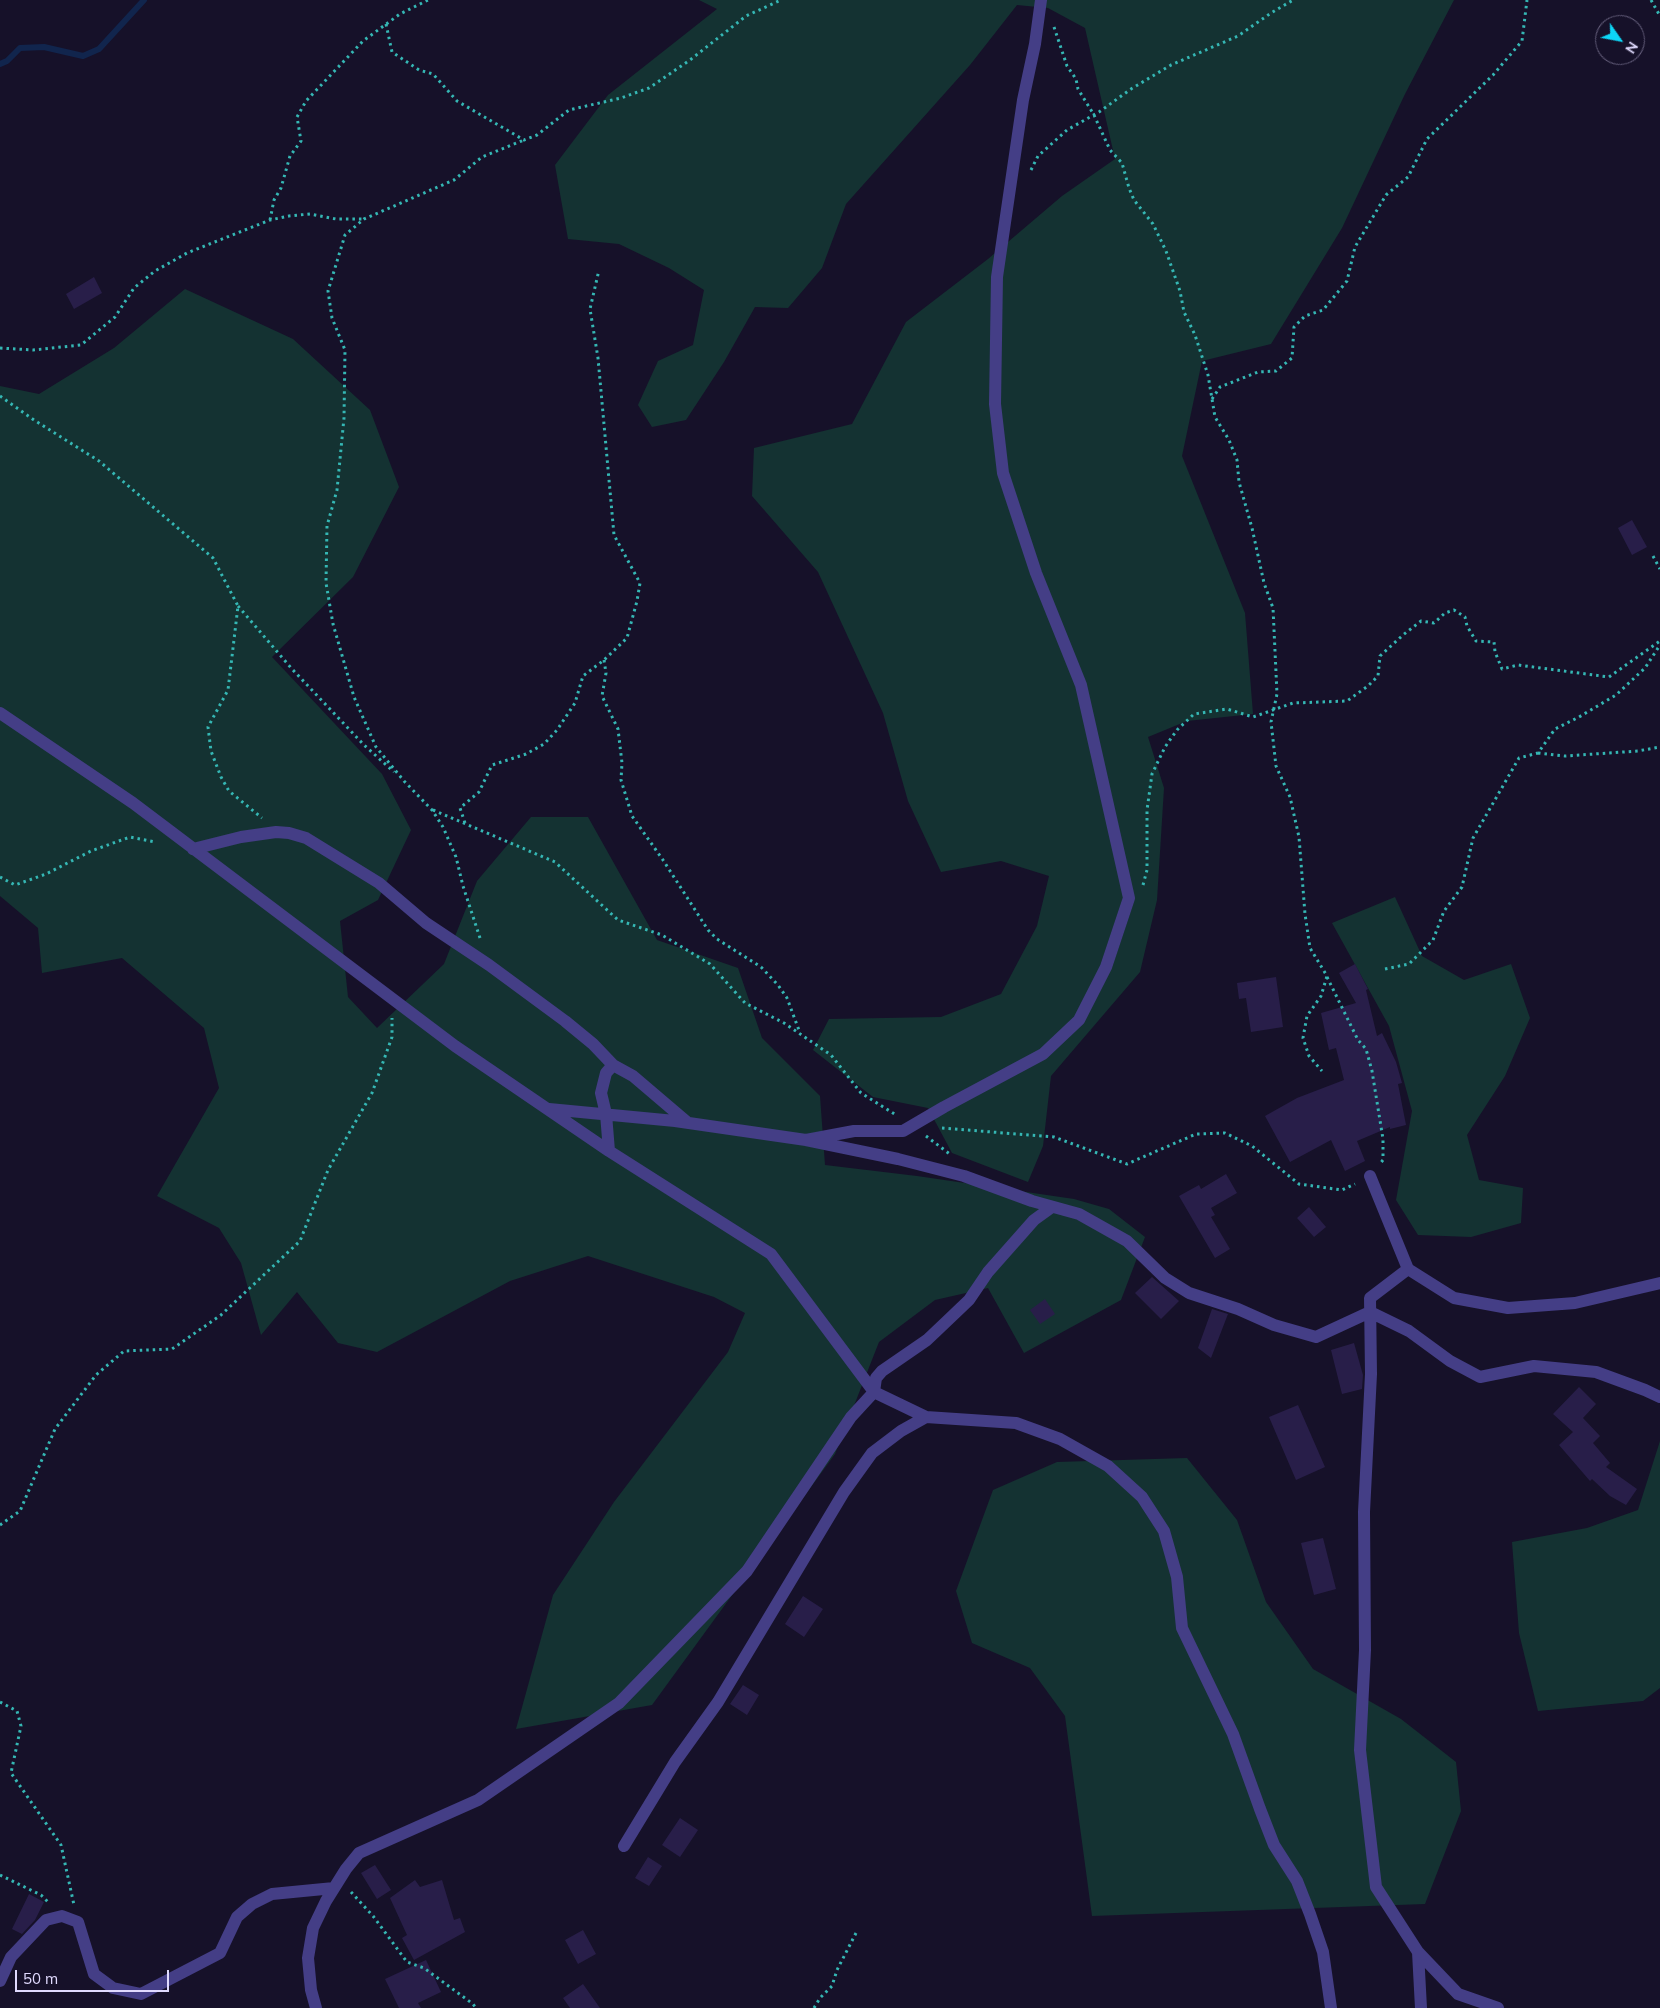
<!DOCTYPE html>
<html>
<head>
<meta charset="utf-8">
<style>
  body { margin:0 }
  #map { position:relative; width:1660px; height:2008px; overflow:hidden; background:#161129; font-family:Mulish,sans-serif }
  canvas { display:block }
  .north { position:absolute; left:1595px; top:15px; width:50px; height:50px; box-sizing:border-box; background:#161129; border:1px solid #67617e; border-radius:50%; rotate:123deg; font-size:14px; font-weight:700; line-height:20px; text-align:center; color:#e0dafe }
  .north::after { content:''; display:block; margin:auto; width:18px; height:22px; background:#0dd6f6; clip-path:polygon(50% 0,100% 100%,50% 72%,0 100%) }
  .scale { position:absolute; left:15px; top:1970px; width:154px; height:22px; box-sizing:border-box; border:2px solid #e0dafe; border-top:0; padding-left:6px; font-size:15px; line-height:18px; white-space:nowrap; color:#e0dafe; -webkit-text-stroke:4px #161129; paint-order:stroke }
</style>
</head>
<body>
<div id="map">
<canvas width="1660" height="2008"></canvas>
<div class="north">N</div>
<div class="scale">50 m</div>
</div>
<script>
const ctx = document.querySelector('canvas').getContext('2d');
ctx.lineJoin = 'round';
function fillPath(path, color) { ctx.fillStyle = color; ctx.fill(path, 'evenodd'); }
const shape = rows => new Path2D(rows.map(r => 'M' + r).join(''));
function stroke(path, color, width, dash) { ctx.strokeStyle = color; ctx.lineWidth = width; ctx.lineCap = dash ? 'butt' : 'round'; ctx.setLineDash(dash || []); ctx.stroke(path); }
const green = shape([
  [699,0,1454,0,1405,94,1342,228,1271,344,1202,361,1182,456,1245,613,1253,714,1187,721,1148,737,1164,788,1157,900,1140,972,1051,1076,1043,1146,1028,1182,952,1153,928,1108,873,1097,813,1050,829,1019,941,1017,1001,994,1037,926,1049,876,1001,861,941,872,908,801,883,713,818,572,752,496,754,448,852,424,906,322,988,259,1062,196,1115,159,1085,28,1048,8,1017,5,970,65,846,204,822,268,788,308,755,307,724,362,686,420,652,427,638,405,658,361,693,345,704,290,669,268,619,244,568,239,555,165,608,95,717,9],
  [185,289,293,339,370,410,399,487,353,577,272,657,382,774,411,830,378,900,340,921,348,997,377,1028,444,964,477,881,531,817,588,817,657,940,738,968,762,1038,820,1096,825,1165,917,1176,1074,1199,1109,1209,1145,1237,1121,1300,1024,1353,988,1288,935,1300,879,1342,835,1454,652,1705,516,1729,553,1595,614,1502,728,1352,745,1313,714,1297,588,1256,510,1281,377,1352,338,1343,297,1292,261,1335,241,1263,219,1228,157,1196,219,1088,204,1028,122,958,42,973,38,928,0,896,0,386,39,394,114,348],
  [1395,897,1422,956,1464,980,1511,964,1530,1018,1505,1076,1467,1135,1479,1180,1523,1188,1521,1223,1471,1237,1418,1235,1396,1200,1412,1111,1389,1026,1332,923],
  [1660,1441,1660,1688,1643,1701,1538,1711,1519,1633,1512,1542,1587,1528,1638,1510],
  [1187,1458,1237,1520,1266,1602,1313,1669,1401,1719,1456,1762,1461,1811,1425,1904,1092,1916,1065,1716,1030,1668,972,1643,956,1591,993,1490,1057,1462]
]);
const stream = shape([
  [0,64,7,61,20,48,44,47,83,56,99,49,144,0]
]);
const building = shape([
  [94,277,102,293,74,309,66,294],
  [1632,520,1647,547,1632,555,1618,528],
  [1355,964,1368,989,1366,990,1377,1036,1382,1033,1396,1062,1402,1083,1398,1084,1406,1125,1390,1129,1390,1127,1357,1141,1365,1161,1345,1171,1331,1140,1290,1162,1265,1116,1297,1098,1344,1080,1336,1048,1329,1050,1321,1013,1356,1003,1339,973],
  [1276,977,1283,1027,1251,1032,1246,998,1239,999,1237,983],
  [1226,1174,1237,1193,1211,1208,1215,1215,1211,1217,1230,1249,1215,1258,1179,1196,1199,1185,1201,1189],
  [1309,1207,1326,1227,1314,1237,1297,1218],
  [1152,1277,1179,1301,1161,1319,1135,1293],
  [1045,1299,1055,1314,1040,1324,1030,1310],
  [1212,1309,1228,1314,1211,1358,1198,1348],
  [1354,1343,1363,1375,1362,1389,1342,1394,1331,1350],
  [1579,1387,1596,1404,1583,1418,1600,1436,1593,1443,1610,1463,1606,1467,1637,1489,1626,1505,1610,1496,1592,1479,1590,1481,1559,1445,1573,1432,1553,1414],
  [1298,1405,1325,1467,1296,1480,1269,1417],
  [1323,1538,1336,1589,1314,1595,1301,1543],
  [803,1596,823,1609,804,1637,785,1624],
  [743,1685,759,1695,747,1715,730,1704],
  [680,1818,698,1830,680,1857,662,1845],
  [648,1857,662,1866,649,1886,635,1878],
  [375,1865,391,1890,377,1899,361,1873],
  [415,1880,420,1887,442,1880,454,1920,460,1918,465,1932,414,1960,402,1938,407,1935,390,1898],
  [29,1894,44,1902,35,1920,22,1934,12,1929],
  [583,1930,596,1954,578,1964,565,1940],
  [426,1960,441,1992,418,2003,421,2008,399,2008,385,1979],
  [583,1984,600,2008,570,2008,563,1998]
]);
const path = shape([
  [1651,0,1660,16],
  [386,24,392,52,419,70,433,74,457,101,524,140,537,135,569,110,621,98,649,88,690,60,746,16,781,0],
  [1054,27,1067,66,1076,79,1078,89,1094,115,1110,150,1122,163,1129,188,1134,200,1153,224,1166,251,1180,291,1184,312,1195,335,1208,375,1215,417,1229,440,1237,460,1239,482,1252,528,1264,583,1273,608,1277,694,1271,722,1276,766,1290,797,1299,837,1305,914,1310,948,1327,976,1321,996,1307,1016,1303,1038,1309,1056,1322,1071],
  [1031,170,1038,156,1067,130,1099,112,1131,89,1171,65,1238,36,1271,13,1293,0],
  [270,220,274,200,281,188,290,156,301,141,297,117,306,101,363,41,400,14,428,0],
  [0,348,33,350,81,345,115,317,134,288,155,271,187,253,270,220,289,216,310,214,336,219,364,219],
  [0,396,34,420,99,461,213,558,238,606,228,690,208,727,211,751,221,777,229,791,262,818],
  [1212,399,1220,387,1258,372,1276,371,1292,358,1294,327,1305,316,1323,310,1347,281,1355,247,1386,195,1408,177,1427,139,1493,75,1522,41,1527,0],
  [1653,556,1660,569],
  [238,606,292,669,364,745,394,772],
  [604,660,606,673,602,696,618,729,622,763,621,780,632,816,663,860,708,930,717,939,761,967,778,985,787,998,800,1033],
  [1538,753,1565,756,1638,751,1660,747],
  [433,810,555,862,618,920,662,935,710,964,745,1003,784,1023,831,1055,861,1093,896,1115],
  [465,823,460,808,479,792,492,765,526,754,544,744,557,730,575,703,583,676,604,660,627,638,637,601,640,583,614,535,598,358,590,309,599,270],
  [0,877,15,885,46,874,91,851,130,837,155,842],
  [1143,885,1147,870,1147,810,1152,774,1165,747,1177,730,1194,714,1227,709,1253,717,1293,703,1347,701,1368,686,1378,676,1380,656,1403,635,1421,621,1434,623,1445,613,1454,610,1465,617,1467,626,1476,641,1494,642,1495,652,1502,669,1518,665,1609,677,1660,641],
  [480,938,463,886,456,857,443,827,432,810,404,781,376,747,354,697,333,624,326,583,327,526,337,490,344,418,345,350,332,318,328,291,345,235,364,219,454,180,482,157,524,140],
  [1385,969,1409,964,1433,940,1444,911,1462,887,1473,838,1519,758,1538,753,1555,729,1579,717,1616,695,1645,668,1660,645],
  [1327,977,1358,1040,1366,1049,1372,1071,1383,1139,1383,1160,1379,1165],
  [942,1128,1054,1137,1127,1164,1196,1134,1225,1133,1252,1146,1299,1184,1342,1190,1355,1184],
  [926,1136,951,1155],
  [0,1525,20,1511,55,1429,96,1375,124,1351,172,1349,221,1315,300,1241,328,1170,372,1093,392,1037,392,1018],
  [0,1702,17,1711,21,1726,11,1773,61,1845,74,1905],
  [0,1875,41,1895,48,1902],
  [351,1892,373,1916,407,1962,424,1968,473,2004,476,2008],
  [814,2008,820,1998,832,1986,837,1970,856,1933]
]);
const street = shape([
  [0,713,133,803,455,1046,609,1151,771,1254,874,1392,851,1417,747,1571,619,1703,478,1800,359,1853,346,1869,326,1901,313,1928,308,1958,311,1990,316,2008],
  [193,849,241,837,276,832,289,833,306,838,379,883,426,923,489,965,565,1021,593,1044,613,1065,633,1076,687,1122],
  [549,1109,675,1121,806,1140,898,1159,964,1176,1032,1201,1079,1214,1127,1241,1165,1278,1189,1293,1238,1309,1274,1325,1316,1337,1370,1312,1409,1331,1450,1361,1480,1377,1534,1366,1596,1372,1645,1390,1660,1397],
  [806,1140,854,1131,903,1131,944,1107,1043,1054,1079,1020,1106,967,1129,898,1081,685,1036,573,1003,473,995,404,997,277,1023,100,1035,44,1041,0],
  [609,1151,606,1114,601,1093,606,1073,613,1065],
  [1370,1176,1408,1269,1370,1298,1371,1374,1364,1512,1365,1650,1360,1750,1376,1887,1418,1952,1421,2008],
  [1052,1207,1034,1220,988,1272,969,1300,947,1321,927,1340,882,1371,876,1378,874,1392,926,1417,1016,1423,1060,1439,1108,1466,1142,1497,1164,1531,1177,1577,1182,1628,1233,1734,1260,1809,1274,1845,1297,1881,1310,1914,1323,1952,1331,2008],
  [1408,1269,1454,1298,1508,1308,1575,1303,1660,1283],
  [624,1846,675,1762,718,1702,844,1492,872,1453,901,1431,926,1417],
  [1418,1952,1458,1994,1498,2008],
  [0,1981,11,1957,46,1920,62,1916,78,1922,94,1974,113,1988,141,1994,220,1953,237,1917,252,1904,272,1894,334,1888]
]);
fillPath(green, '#143232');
stroke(stream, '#11254d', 6);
fillPath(building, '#281e49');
stroke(path, '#35b7b4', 3, [2.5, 4]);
stroke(street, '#443e86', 12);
</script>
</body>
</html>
